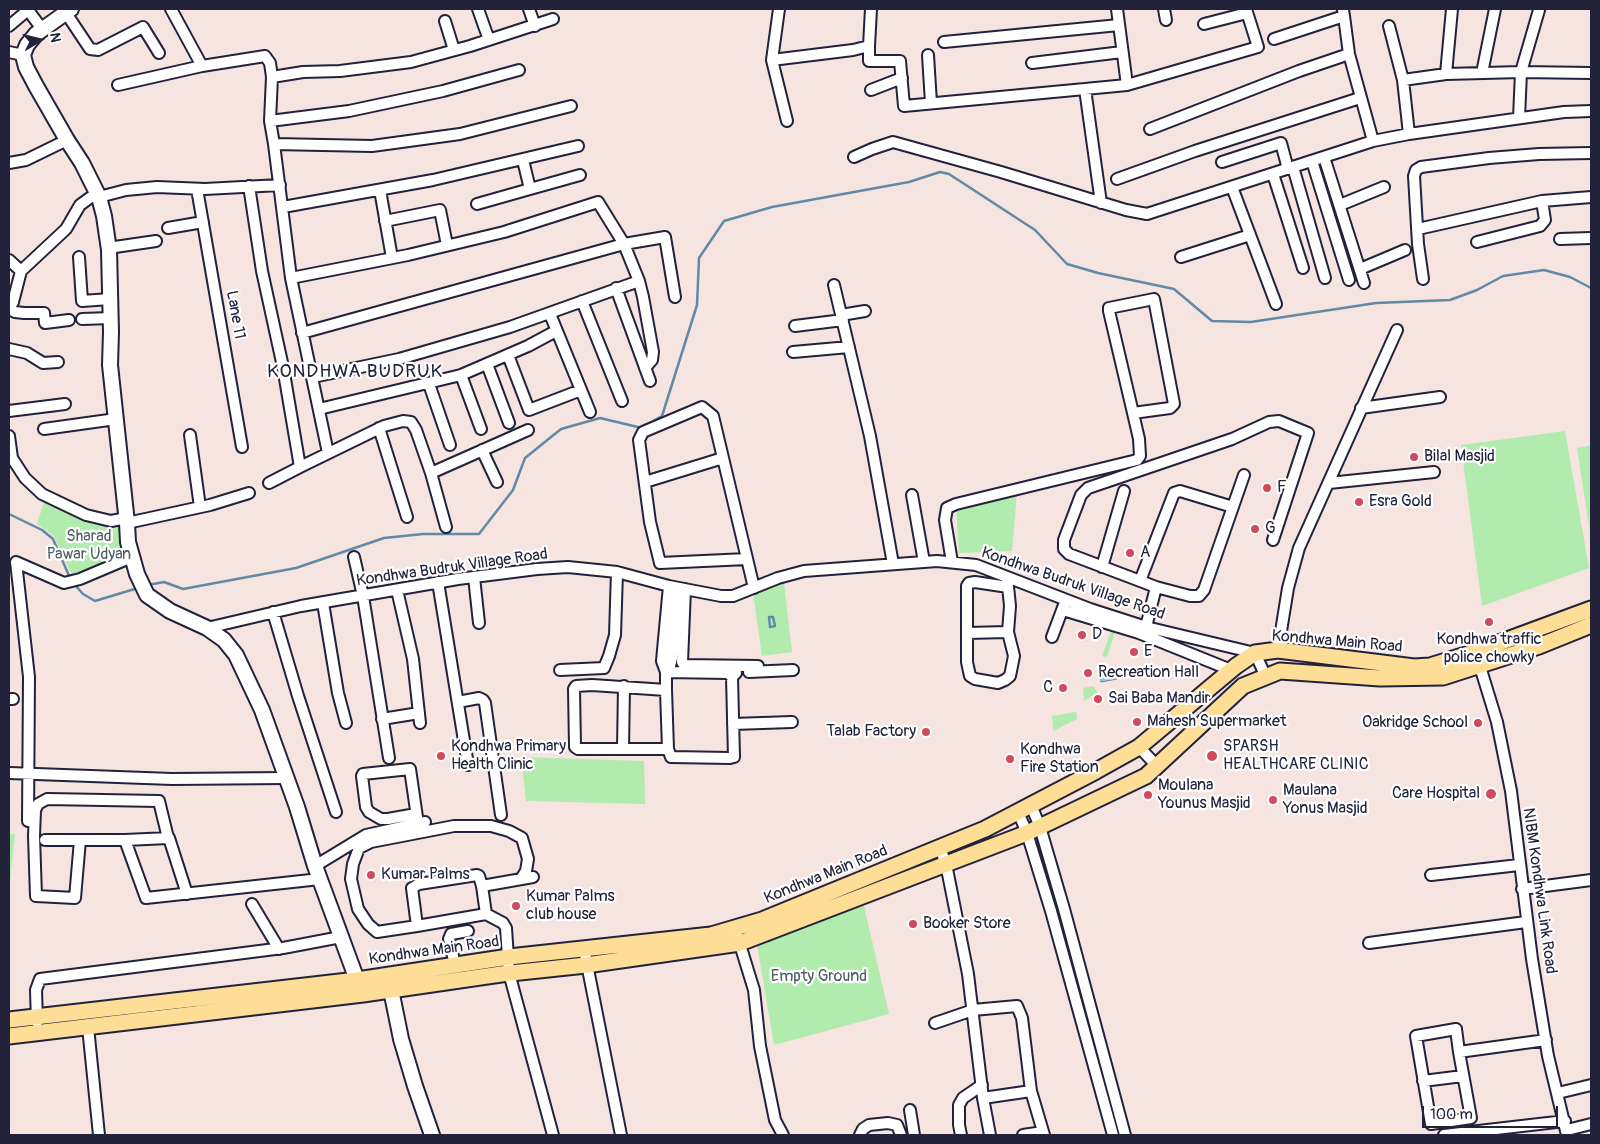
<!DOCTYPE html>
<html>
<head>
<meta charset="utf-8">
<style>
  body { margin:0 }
  #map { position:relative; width:1600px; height:1144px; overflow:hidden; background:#f5e4e0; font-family:Pangolin,sans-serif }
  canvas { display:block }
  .frame { position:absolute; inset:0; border:10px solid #22223b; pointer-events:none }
  .north { position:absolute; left:15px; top:15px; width:50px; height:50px; -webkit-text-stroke:4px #fff; paint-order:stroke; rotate:81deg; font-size:14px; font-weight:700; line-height:20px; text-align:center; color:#22223b }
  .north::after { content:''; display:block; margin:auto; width:18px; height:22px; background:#22223b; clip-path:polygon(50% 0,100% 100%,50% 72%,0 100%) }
  .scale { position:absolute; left:1422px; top:1106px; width:136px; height:22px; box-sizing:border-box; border:2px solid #22223b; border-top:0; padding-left:6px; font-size:15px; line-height:18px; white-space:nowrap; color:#22223b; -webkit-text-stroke:4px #fff; paint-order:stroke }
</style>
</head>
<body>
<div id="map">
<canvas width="1600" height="1144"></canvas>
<div class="frame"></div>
<div class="north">N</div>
<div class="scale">100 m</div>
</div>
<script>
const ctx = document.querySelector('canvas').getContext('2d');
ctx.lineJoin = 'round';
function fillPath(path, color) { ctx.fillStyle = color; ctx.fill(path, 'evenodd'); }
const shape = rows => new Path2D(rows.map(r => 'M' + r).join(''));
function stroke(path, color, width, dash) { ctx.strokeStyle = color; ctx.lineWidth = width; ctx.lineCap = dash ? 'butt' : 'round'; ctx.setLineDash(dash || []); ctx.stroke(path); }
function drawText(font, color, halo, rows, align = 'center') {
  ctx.font = font + ' Pangolin,sans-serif'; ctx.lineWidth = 4.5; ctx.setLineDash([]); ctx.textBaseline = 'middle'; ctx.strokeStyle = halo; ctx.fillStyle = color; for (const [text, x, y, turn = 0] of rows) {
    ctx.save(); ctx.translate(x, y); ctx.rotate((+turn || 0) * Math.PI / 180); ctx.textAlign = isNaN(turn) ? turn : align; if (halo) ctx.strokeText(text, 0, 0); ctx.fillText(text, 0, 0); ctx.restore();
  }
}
const green = shape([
  [1565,431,1589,568,1482,606,1461,445],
  [1591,445,1591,539,1577,448],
  [1017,492,1012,551,959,553,956,506],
  [45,499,124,521,131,562,73,577,54,536,37,524],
  [784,583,792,652,762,656,753,593],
  [1111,631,1115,632,1107,657,1102,656],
  [1094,686,1097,693,1084,701,1083,688],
  [1076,712,1077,719,1053,731,1052,716],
  [521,757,644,761,645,804,526,801],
  [9,834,15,834,9,890],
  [864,906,889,1014,774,1045,756,939]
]);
const water = shape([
  [1115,671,1117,679,1101,682,1100,673,1115,671]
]);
const stream = shape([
  [646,425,662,416,697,305,699,258,724,221,772,207,909,182,940,172,949,174,1035,230,1067,264,1098,273,1174,289,1212,321,1251,322,1376,303,1450,300,1477,290,1503,276,1544,270,1570,277,1591,288],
  [9,514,42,530,53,539,70,578],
  [74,584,83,594,95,601,138,588],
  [148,585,164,582,183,589,296,568,384,538,423,534,479,534,513,490,525,458,561,429,600,418,642,428],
  [769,617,773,617,775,626,770,627,769,617]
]);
const street = shape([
  [171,9,202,66,265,56,270,63,272,77],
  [478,9,489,40],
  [529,9,535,26],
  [779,9,772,60,787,121],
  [1117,9,1127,85],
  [1164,9,1166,20],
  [1452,9,1446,74,1521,72,1591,73],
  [66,13,90,49,98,50,143,27,159,53],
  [1344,16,1349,54,1373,141],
  [553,19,470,46,411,62,340,71,303,72,272,77,270,121,274,144,372,146,460,134,571,106],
  [445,21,454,50],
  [1204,24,1247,13],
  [9,26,28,10,42,29],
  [1389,26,1403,80],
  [1274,39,1344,16,1343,10],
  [944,42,1119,25],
  [869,46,869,61,900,61,904,106,1085,89,1127,85,1258,47,1246,9],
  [9,52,23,55],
  [928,55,931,103],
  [772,60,853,50,869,46,871,9],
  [1032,63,1122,52],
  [1482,73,1495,9],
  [118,85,202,66],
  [1085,89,1101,203],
  [871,90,902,78],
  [1519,118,1521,72,1539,10],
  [270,121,349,111,443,91,519,70],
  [1150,129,1299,71,1349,54],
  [1409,134,1403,80,1446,74],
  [274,144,291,278,328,453],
  [854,157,872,149,893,142,1001,172,1126,210,1147,214,1373,141,1409,134,1564,112,1591,111],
  [1324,157,1364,283],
  [1312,161,1349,280],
  [1222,162,1281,143,1288,169],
  [9,163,26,160,67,140],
  [1293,167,1325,278],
  [1273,174,1303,268],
  [1117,179,1195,151,1360,98],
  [249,186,262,271,283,367,300,467,384,426,403,421,411,422,416,430,431,473,446,527],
  [1232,187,1276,304],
  [197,189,242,447],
  [530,189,580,175],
  [380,190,392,258],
  [477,204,530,189,523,160],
  [1340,205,1384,187],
  [283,207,433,180,578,146],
  [385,221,440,210,447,245],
  [168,228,203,222],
  [1418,229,1542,201,1591,197],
  [1560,239,1591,238],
  [1477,242,1540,226,1545,220,1542,201],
  [108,248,156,241],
  [79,257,82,301,110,299],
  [1181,257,1250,235],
  [9,260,21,271,66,229,80,205,91,197,99,197,126,190,157,187,205,189,280,185],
  [1360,269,1405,250],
  [291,278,408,255,504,232,598,202,624,244,302,333],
  [1423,279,1418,244,1414,176,1416,170,1421,167,1489,158,1539,154,1591,153],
  [639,281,643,297,653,352,652,360,645,368],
  [834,285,870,436,893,564],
  [616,288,650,381],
  [582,301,622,401],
  [9,309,15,312,24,313,44,313,45,323,69,320],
  [9,309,13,302,21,271],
  [550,314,590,412],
  [841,315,865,311],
  [82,319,111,318],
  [795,326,843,320],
  [9,349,27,353,43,363,58,362],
  [793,352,849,347],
  [508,355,529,410,581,390],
  [487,364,509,423],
  [461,375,481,429],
  [313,377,399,359,510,327,639,281,624,244,665,237,675,297],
  [429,384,450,445],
  [1361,408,1440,397],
  [319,409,461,375,528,346,556,331],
  [9,411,65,404],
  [379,428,407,517],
  [44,429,116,419],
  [190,435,200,507],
  [9,436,12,458,25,478,42,494,86,515,111,521,127,518],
  [482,450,497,482],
  [431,473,528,430],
  [645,482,723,458],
  [269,483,300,467],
  [1329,483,1434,472],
  [912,495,924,562],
  [127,523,210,505,249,493],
  [354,557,363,596,389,758],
  [747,559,660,563,650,522,639,440,643,432,702,407,713,416,754,588],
  [952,562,945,520,947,508,956,504,1137,460,1140,456,1139,439,1133,413,1109,311,1109,308,1154,299,1174,404,1170,408,1133,413],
  [1102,567,1124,491],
  [474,577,479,623],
  [1006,577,1008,587,1009,596,1010,606,1008,632,1014,656,1010,676,1005,680,998,683,975,679,970,676,967,662,967,586,969,583,975,582,1008,587],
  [1140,581,1174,493,1180,491,1233,507],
  [438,582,468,765],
  [1156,587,1069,554,1064,549,1064,540,1081,495,1088,488,1232,439,1269,422,1279,421,1308,433,1273,540],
  [685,589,682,662,684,665,758,666],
  [397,590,413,659,420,723],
  [323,603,338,693,346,723],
  [1063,610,1139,633,1231,670],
  [273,612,298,696,336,812],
  [1146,627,1156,587,1190,596,1199,596,1204,590,1244,475],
  [207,628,301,606,458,579,537,569,568,567,617,572,669,586,721,596,733,596,778,578,804,571,937,561,976,565,1090,609,1146,627,1255,653,1266,677],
  [967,633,1008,632],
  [1052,637,1064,605],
  [1278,650,1288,588,1299,548,1397,330],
  [1478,660,1497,722,1511,791,1532,959,1548,1056,1567,1135],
  [560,670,604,668,609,656,615,635,617,572],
  [666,672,670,666,672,658,677,588],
  [666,672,728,673],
  [749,672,793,670],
  [624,686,623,749,668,749],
  [666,690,666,672,662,661,669,586],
  [9,699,13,699],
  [458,702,479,698,483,700,485,703,501,815],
  [382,719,419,713],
  [733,724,792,722],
  [1139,747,1157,766],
  [623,749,578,749,575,747,574,689,576,686,592,685,666,690,668,749,671,757,730,758,734,757,732,677,728,673,732,670,736,673,732,677],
  [9,773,172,779,286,778],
  [1031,805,1040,827,1064,909,1125,1135],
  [1018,812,1027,833,1051,911,1113,1135],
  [416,814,388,819,381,819,369,812,366,807,362,776,363,774,410,769,418,824],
  [28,821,29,677,16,562,64,583,80,579,132,557],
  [168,838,159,801,47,799,38,804,35,810,34,836,36,896,75,898,80,840,125,840,146,898,320,879],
  [45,840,80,840],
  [125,840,169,838,187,894],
  [940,848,946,864,968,974,983,1098,990,1135],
  [315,866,366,835,425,822],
  [1431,875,1519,865],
  [482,886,533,877],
  [1522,889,1591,880],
  [252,904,279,949],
  [486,914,417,926,412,888,419,884,477,875,479,876,482,886,486,914,503,923,506,928,509,973,553,1135],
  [417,926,377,932,368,924,358,909,351,879,353,864,359,848,371,842,454,826,491,826,509,831,522,838,528,859,526,871,521,879],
  [738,938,754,990,760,1046,775,1120,783,1135],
  [1369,943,1526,922],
  [584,949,621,1135],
  [455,965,449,939,451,934,468,931],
  [37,1022,36,990,40,979,283,948,341,937],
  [935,1023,973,1010,1017,1006,1022,1018,1031,1091,1044,1135],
  [88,1027,99,1135],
  [1459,1052,1456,1029,1416,1036,1431,1124,1471,1118,1459,1052,1546,1040],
  [1423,1081,1463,1076],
  [1558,1093,1591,1085],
  [983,1098,1031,1091],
  [910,1110,914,1135],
  [1567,1130,1591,1124],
  [860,1135,863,1129,869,1125,888,1123,897,1125,901,1135],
  [961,1135,959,1125,959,1105,963,1098,982,1085],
  [1023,1135,1043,1132],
  [1444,1135,1565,1121]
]);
const secondary = shape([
  [71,9,36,34,27,45,23,55,26,67,36,86,67,140,82,163,99,197,104,216,109,250,111,332,110,365,127,523,128,542,137,574,147,595,170,611,207,628,224,640,236,655,262,710,297,807,315,866,357,980],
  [389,980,401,1039,415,1086,432,1135]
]);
const primary = shape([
  [9,1020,357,980,509,957,711,935,762,920,985,829,1096,771,1139,747,1236,666,1255,653,1278,650,1414,667,1430,666,1472,653,1591,609],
  [9,1036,363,994,501,974,586,965,740,943,1027,833,1146,776,1243,686,1280,671,1380,678,1443,677,1539,646,1591,625]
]);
const markers = [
  [1414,457,5,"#d1495b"],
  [1267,488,5,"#d1495b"],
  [1359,502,5,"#d1495b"],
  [1255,529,5,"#d1495b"],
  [1130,553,5,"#d1495b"],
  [1489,622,5,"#d1495b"],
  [1082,635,5,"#d1495b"],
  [1134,652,5,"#d1495b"],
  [1088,673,5,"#d1495b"],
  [1063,688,5,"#d1495b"],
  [1098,699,5,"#d1495b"],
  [1137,722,5,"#d1495b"],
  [1478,723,5,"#d1495b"],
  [926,732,5,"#d1495b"],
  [441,756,5,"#d1495b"],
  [1212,756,6,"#d1495b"],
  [1010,759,5,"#d1495b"],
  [1491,794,6,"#d1495b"],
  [1148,795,5,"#d1495b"],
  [1273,800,5,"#d1495b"],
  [371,875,5,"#d1495b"],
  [516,906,5,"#d1495b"],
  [913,924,5,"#d1495b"]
];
const streetNames = [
  ["Lane 11",235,315,80],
  ["Kondhwa Budruk Village Road",452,568,-8],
  ["Kondhwa Budruk Village Road",1073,584,19],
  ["Kondhwa Main Road",1337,642,5],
  ["Kondhwa Main Road",826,875,-22],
  ["NIBM Kondhwa Link Road",1539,891,82],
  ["Kondhwa Main Road",434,951,-8]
];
const poiNames = [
  ["Bilal Masjid",1424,457],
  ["F",1277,488],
  ["Esra Gold",1369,502],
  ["G",1265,529],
  ["A",1140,553],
  ["D",1092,635],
  ["Kondhwa traffic",1489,640,"center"],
  ["police chowky",1489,658,"center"],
  ["E",1144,652],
  ["Recreation Hall",1098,673],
  ["C",1053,688,"right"],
  ["Sai Baba Mandir",1108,699],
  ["Mahesh Supermarket",1147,722],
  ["Oakridge School",1468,723,"right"],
  ["Talab Factory",916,732,"right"],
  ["Kondhwa Primary",451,747],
  ["Health Clinic",451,765],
  ["SPARSH",1223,747],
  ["HEALTHCARE CLINIC",1223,765],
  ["Kondhwa",1020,750],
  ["Fire Station",1020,768],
  ["Moulana",1158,786],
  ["Younus Masjid",1158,804],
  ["Maulana",1283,791],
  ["Yonus Masjid",1283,809],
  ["Care Hospital",1480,794,"right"],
  ["Kumar Palms",381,875],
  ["Kumar Palms",526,897],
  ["club house",526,915],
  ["Booker Store",923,924]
];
const parkNames = [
  ["Sharad",89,537],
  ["Pawar Udyan",89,555],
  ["Empty Ground",819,977]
];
const quarterNames = [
  ["KONDHWA BUDRUK",355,372]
];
fillPath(green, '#b2ebae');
fillPath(water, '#8acfeb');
stroke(water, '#608aa5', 1);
stroke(stream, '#608aa5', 2.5);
stroke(street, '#22223b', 14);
stroke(secondary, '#22223b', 18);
stroke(primary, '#22223b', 19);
stroke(street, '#fff', 10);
stroke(secondary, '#fff', 14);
stroke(primary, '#fedd96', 15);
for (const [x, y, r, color] of markers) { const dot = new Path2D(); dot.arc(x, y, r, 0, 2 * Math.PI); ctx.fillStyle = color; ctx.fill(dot); stroke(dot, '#fff', 2); }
drawText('16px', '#22223b', '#fff', streetNames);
drawText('16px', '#22223b', '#fff', poiNames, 'left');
drawText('16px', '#4d5e5e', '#fff', parkNames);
ctx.letterSpacing = '1px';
drawText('19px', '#22223b', '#fff', quarterNames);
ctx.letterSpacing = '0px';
</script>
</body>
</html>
